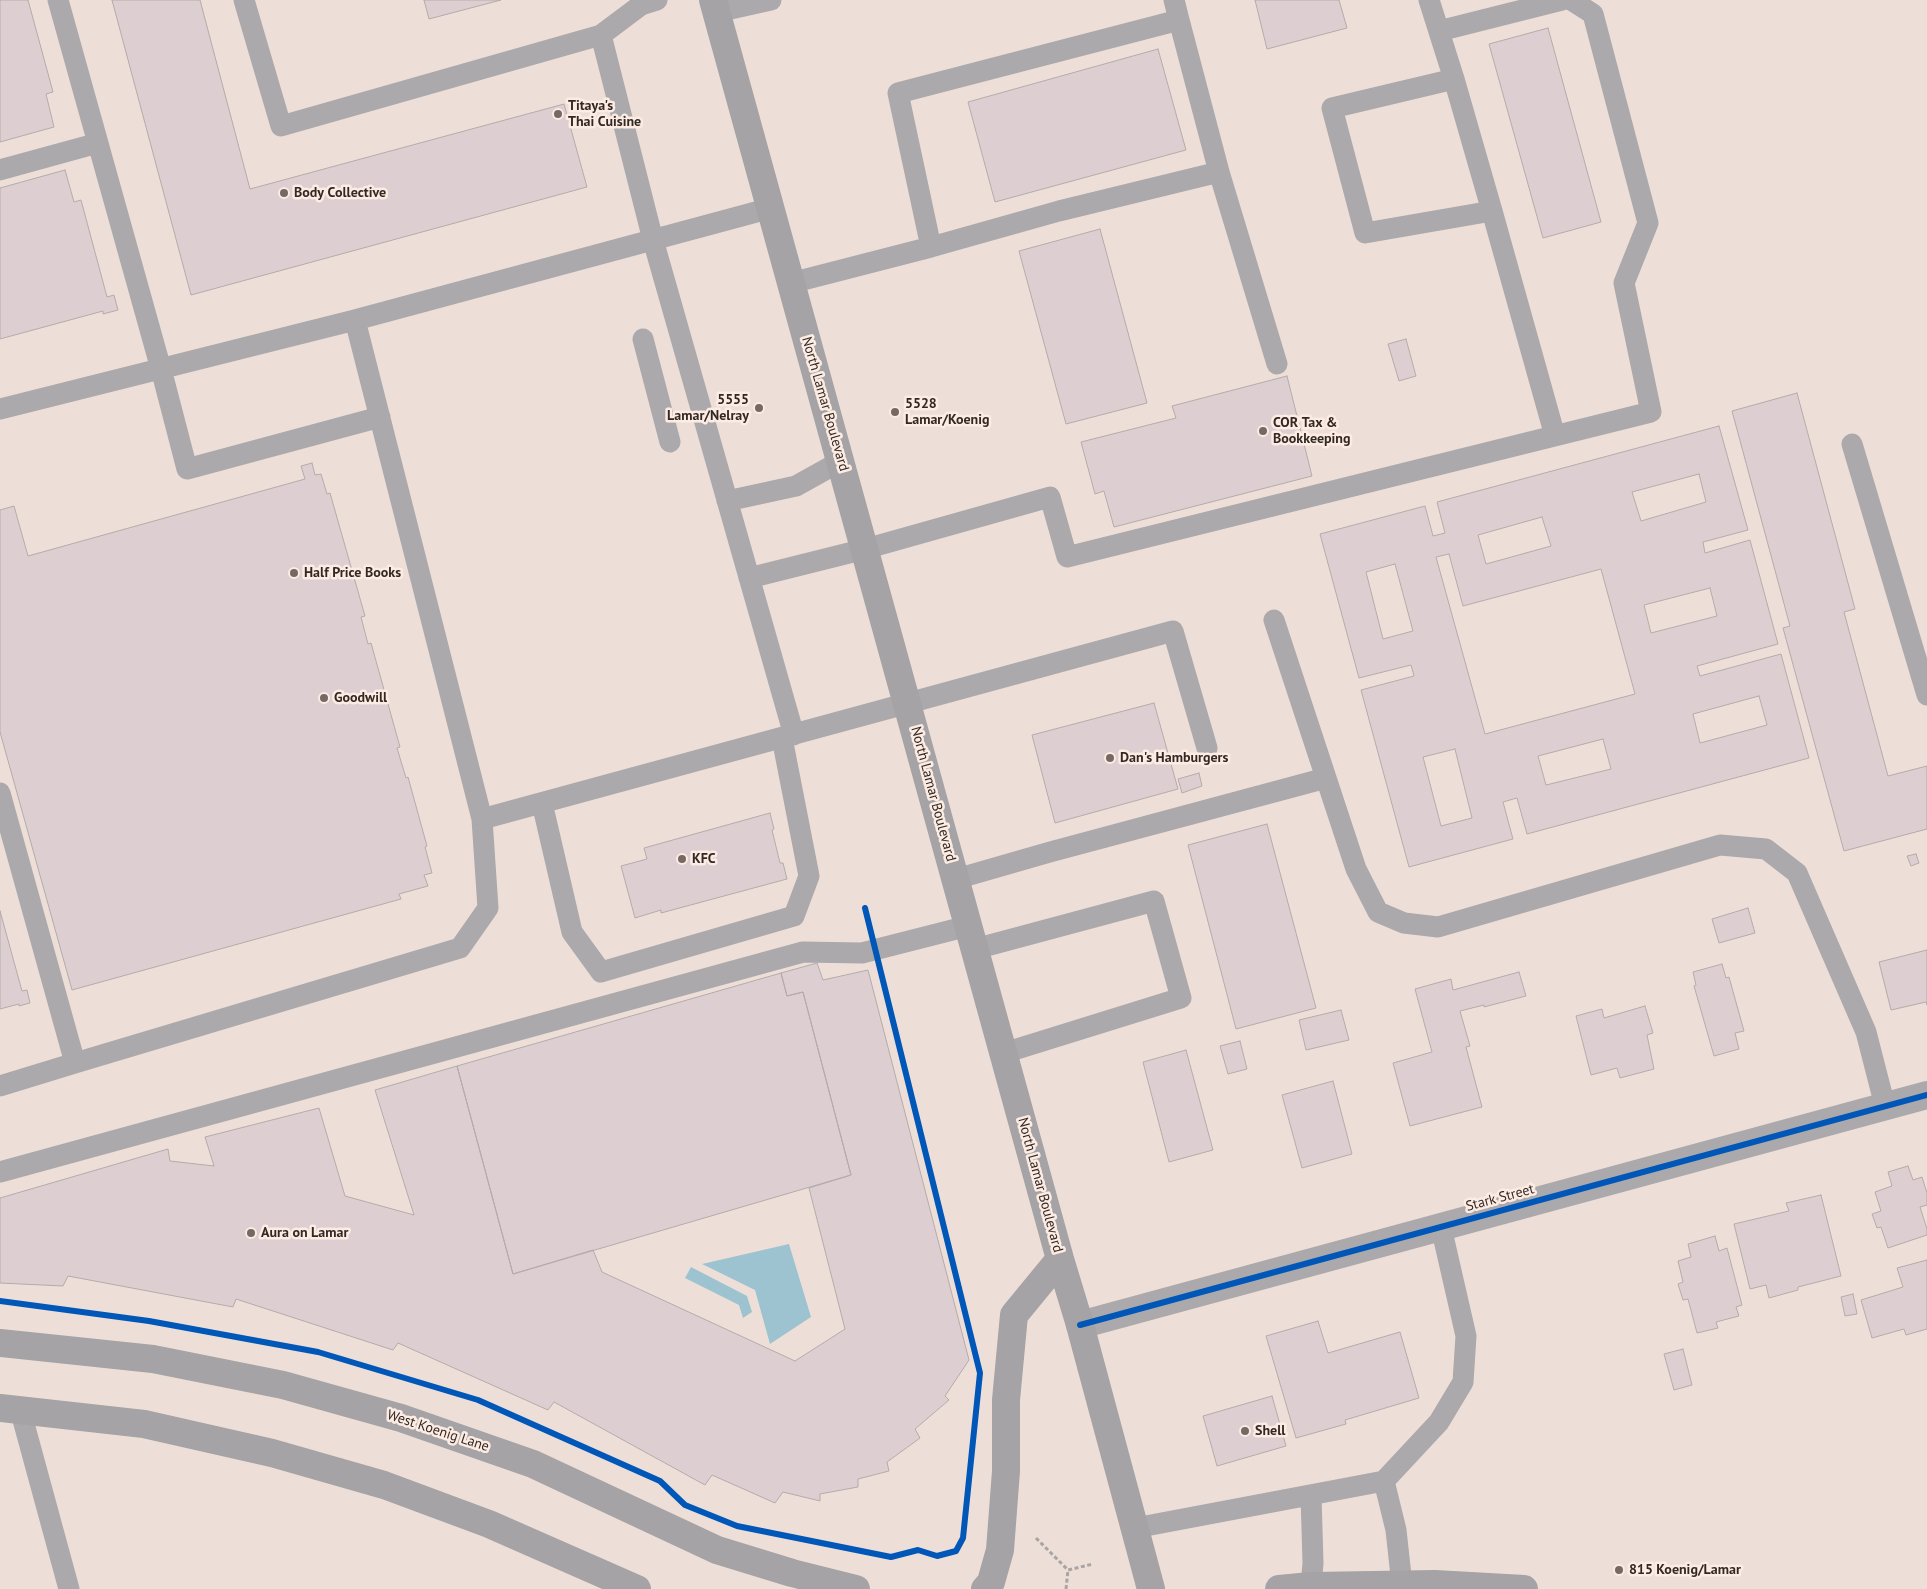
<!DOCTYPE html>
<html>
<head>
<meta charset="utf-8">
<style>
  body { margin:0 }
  canvas { display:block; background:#eddfd7 }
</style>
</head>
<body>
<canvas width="1927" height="1589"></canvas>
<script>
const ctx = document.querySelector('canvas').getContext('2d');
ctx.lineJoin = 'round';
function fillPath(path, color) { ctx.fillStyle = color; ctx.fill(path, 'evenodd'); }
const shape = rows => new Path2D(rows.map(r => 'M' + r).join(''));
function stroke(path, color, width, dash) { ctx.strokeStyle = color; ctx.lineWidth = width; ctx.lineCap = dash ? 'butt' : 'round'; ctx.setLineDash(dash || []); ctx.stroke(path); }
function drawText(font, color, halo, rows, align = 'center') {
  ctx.font = font + ' "PT Sans",sans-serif'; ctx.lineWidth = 5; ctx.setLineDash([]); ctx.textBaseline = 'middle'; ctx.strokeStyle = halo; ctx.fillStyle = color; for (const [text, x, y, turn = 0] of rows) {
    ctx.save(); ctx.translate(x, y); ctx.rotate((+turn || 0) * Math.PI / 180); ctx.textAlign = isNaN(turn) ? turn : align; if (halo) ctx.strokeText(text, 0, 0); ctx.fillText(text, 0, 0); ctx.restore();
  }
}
const water = shape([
  [789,1244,811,1317,770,1344,755,1290,702,1264],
  [691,1267,747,1296,752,1312,743,1318,739,1305,685,1278]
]);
const building = shape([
  [0,0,28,0,53,92,46,94,54,127,0,142,0,0],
  [112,0,200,0,250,189,564,104,587,187,191,295,112,0],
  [424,0,501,0,429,19,424,0],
  [1255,0,1339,0,1347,28,1267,49,1255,0],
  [1548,28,1601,222,1543,238,1489,44,1548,28],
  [1158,49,1186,150,995,202,968,102,1158,49],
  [65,170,74,202,81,200,107,297,114,295,118,310,103,314,103,311,0,339,0,188,65,170],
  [1100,229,1147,403,1066,424,1019,251,1100,229],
  [1406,339,1416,376,1399,381,1388,344,1406,339],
  [1287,376,1312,476,1114,527,1104,491,1095,494,1081,442,1176,418,1172,406,1287,376],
  [1797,393,1855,609,1844,612,1888,776,1927,766,1927,829,1844,851,1783,628,1790,626,1732,411,1797,393],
  [1719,426,1748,530,1703,542,1705,553,1750,540,1778,644,1697,666,1700,676,1781,654,1809,758,1527,834,1517,798,1503,802,1513,839,1409,867,1361,690,1414,676,1411,665,1359,678,1320,534,1425,506,1433,536,1445,533,1437,502,1719,426],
  [1699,474,1706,502,1641,521,1632,492,1699,474],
  [1542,517,1551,546,1486,564,1478,535,1542,517],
  [1449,554,1463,606,1601,569,1635,694,1485,734,1436,557,1449,554],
  [1395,564,1413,631,1383,639,1366,572,1395,564],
  [1710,588,1717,616,1651,633,1644,605,1710,588],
  [1759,696,1767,725,1700,743,1693,714,1759,696],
  [1603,739,1611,769,1546,785,1538,756,1603,739],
  [1455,749,1472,818,1441,826,1423,757,1455,749],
  [312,463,315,475,321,474,327,494,330,493,365,616,361,617,368,644,371,643,400,747,397,748,406,778,408,777,427,846,425,847,432,873,424,875,428,886,399,894,401,899,72,990,0,732,0,510,14,506,28,556,305,479,301,466,312,463],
  [1154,703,1178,789,1055,823,1032,735,1154,703],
  [1199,773,1202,786,1182,793,1178,779,1199,773],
  [770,813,774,829,772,830,780,863,783,863,787,879,661,913,661,910,635,918,621,866,647,859,644,848,770,813],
  [1267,824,1316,1008,1236,1029,1188,845,1267,824],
  [1916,854,1919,863,1911,866,1907,856,1916,854],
  [1748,908,1755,933,1719,943,1712,919,1748,908],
  [0,911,22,991,27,990,30,1003,19,1006,19,1004,0,1009,0,911],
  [1927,950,1927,1005,1926,1002,1891,1010,1879,962,1927,950],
  [817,963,823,980,868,970,969,1360,945,1396,949,1400,915,1429,920,1438,887,1462,889,1471,858,1479,858,1487,820,1494,820,1501,783,1492,775,1503,712,1475,705,1485,554,1402,548,1410,398,1343,393,1350,236,1299,233,1307,68,1276,63,1286,0,1283,0,1198,168,1149,170,1161,214,1166,205,1137,319,1108,345,1196,414,1215,375,1090,457,1066,513,1274,593,1250,602,1272,795,1361,845,1329,809,1188,851,1175,803,992,787,996,781,973,817,963],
  [1722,964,1726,978,1729,977,1744,1031,1735,1033,1739,1049,1714,1056,1694,986,1696,985,1693,972,1722,964],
  [1519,972,1526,996,1484,1007,1484,1005,1460,1011,1470,1046,1466,1047,1482,1107,1410,1126,1393,1063,1432,1052,1415,989,1451,979,1453,990,1519,972],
  [781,973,787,996,803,992,851,1175,513,1274,457,1066,781,973],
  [1645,1006,1653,1033,1647,1035,1654,1069,1620,1078,1617,1068,1591,1075,1576,1016,1602,1009,1604,1018,1645,1006],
  [1341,1010,1349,1040,1306,1050,1299,1020,1341,1010],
  [1240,1041,1247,1069,1228,1074,1220,1046,1240,1041],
  [1186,1050,1213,1150,1169,1162,1143,1062,1186,1050],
  [1333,1081,1352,1154,1302,1168,1282,1095,1333,1081],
  [1908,1166,1913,1180,1922,1177,1927,1193,1927,1205,1920,1207,1927,1229,1927,1235,1888,1248,1881,1227,1877,1228,1872,1214,1881,1211,1875,1192,1892,1186,1888,1172,1908,1166],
  [1821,1195,1841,1276,1798,1287,1798,1290,1769,1298,1766,1285,1750,1289,1734,1224,1789,1211,1786,1203,1821,1195],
  [1715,1236,1719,1251,1727,1248,1742,1305,1736,1307,1739,1316,1716,1322,1718,1328,1697,1333,1688,1299,1683,1300,1678,1284,1683,1282,1678,1261,1691,1257,1688,1244,1715,1236],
  [1927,1260,1927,1329,1906,1335,1904,1329,1872,1338,1861,1300,1903,1287,1897,1268,1927,1260],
  [1853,1294,1857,1314,1845,1316,1841,1297,1853,1294],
  [1318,1321,1328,1353,1400,1332,1419,1398,1345,1420,1346,1424,1296,1438,1266,1336,1318,1321],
  [1683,1349,1692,1385,1674,1390,1664,1354,1683,1349],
  [1272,1396,1286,1446,1217,1466,1203,1416,1272,1396]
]);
const path = shape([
  [1036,1538,1068,1570,1093,1564],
  [1066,1589,1068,1570]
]);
const lane = shape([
  [58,0,161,369,187,469,380,417],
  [244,0,281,126,601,35,641,5,657,0],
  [1429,0,1454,79],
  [717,12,771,0],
  [1439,31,1562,0],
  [601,35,653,240,794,735],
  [0,170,98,143],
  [1219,172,1277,364],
  [1492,211,1365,233,1332,108,1454,79,1492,211,1555,436],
  [931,247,1059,211,1219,172,1179,20],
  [791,283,931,247,898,93,1179,20,1174,0],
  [355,320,771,208],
  [643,339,670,442],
  [0,409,355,320,482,819,1173,631,1207,748],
  [1852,444,1927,695],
  [727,501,796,486,841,461],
  [749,578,865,549,1050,497,1067,557,1651,412,1624,283,1648,223,1593,14,1571,0],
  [1274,620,1356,869,1378,912,1404,923,1438,927,1720,845,1766,849,1797,873,1866,1032,1885,1106],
  [0,793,75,1063,460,948,488,908,482,819],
  [542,803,572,932,601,972,794,916,809,876,782,738],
  [956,879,1050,852,1326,778],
  [975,949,1154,901,1181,998,1004,1053],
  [0,1086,75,1063],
  [0,1172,803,952,862,953,968,926],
  [20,1409,69,1589],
  [1384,1481,1396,1530,1402,1585],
  [1135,1528,1384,1481,1439,1422,1463,1382,1466,1336,1441,1227],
  [1311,1586,1313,1563,1311,1495]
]);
const street = shape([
  [1080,1325,1927,1095]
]);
const primary = shape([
  [713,0,1060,1259,1080,1325,1151,1589],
  [0,1343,153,1359,283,1385,401,1418,533,1464,717,1550,792,1573,856,1589],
  [0,1408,144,1424,272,1453,384,1485,489,1524,637,1589],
  [985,1589,991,1582,1000,1550,1006,1471,1006,1400,1014,1315,1060,1259],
  [1279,1589,1311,1586,1435,1584,1524,1589]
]);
const cycleway = shape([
  [0,1301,149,1321,318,1352,478,1400,660,1481,685,1505,737,1526,891,1557,918,1550,937,1556,956,1551,963,1538,980,1373,865,908],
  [1080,1325,1927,1095]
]);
const markers = [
  [558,114,5,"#746963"],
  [284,193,5,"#746963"],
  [759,408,5,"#746963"],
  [895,412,5,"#746963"],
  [1263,431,5,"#746963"],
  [294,573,5,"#746963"],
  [324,698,5,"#746963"],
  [1110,758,5,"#746963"],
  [682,859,5,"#746963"],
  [251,1233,5,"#746963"],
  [1245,1431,5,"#746963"],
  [1619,1570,5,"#746963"]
];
const poiNames = [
  ["Titaya's",568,106],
  ["Thai Cuisine",568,122],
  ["Body Collective",294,193],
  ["5555",749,400,"right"],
  ["Lamar/Nelray",749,416,"right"],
  ["5528",905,404],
  ["Lamar/Koenig",905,420],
  ["COR Tax &",1273,423],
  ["Bookkeeping",1273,439],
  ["Half Price Books",304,573],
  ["Goodwill",334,698],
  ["Dan's Hamburgers",1120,758],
  ["KFC",692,859],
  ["Aura on Lamar",261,1233],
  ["Shell",1255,1431],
  ["815 Koenig/Lamar",1629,1570]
];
const streetNames = [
  ["North Lamar Boulevard",825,404,74],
  ["North Lamar Boulevard",933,794,75],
  ["North Lamar Boulevard",1040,1185,75],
  ["Stark Street",1500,1198,-15],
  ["West Koenig Lane",438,1431,18]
];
fillPath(water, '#9dc3d1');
fillPath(building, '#dcced1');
stroke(building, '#b5abaa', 1);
stroke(path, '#a9a5a5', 3, [4, 2.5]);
stroke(lane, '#aca9ac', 21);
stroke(street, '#aca9ac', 28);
stroke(primary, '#a5a3a5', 28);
stroke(cycleway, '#0057b8', 6);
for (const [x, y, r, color] of markers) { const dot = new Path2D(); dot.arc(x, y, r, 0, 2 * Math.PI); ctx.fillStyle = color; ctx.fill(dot); stroke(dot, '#fcece3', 2); }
drawText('bold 14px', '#332924', '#fcece3', poiNames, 'left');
drawText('14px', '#332924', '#fcece3', streetNames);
</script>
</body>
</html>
